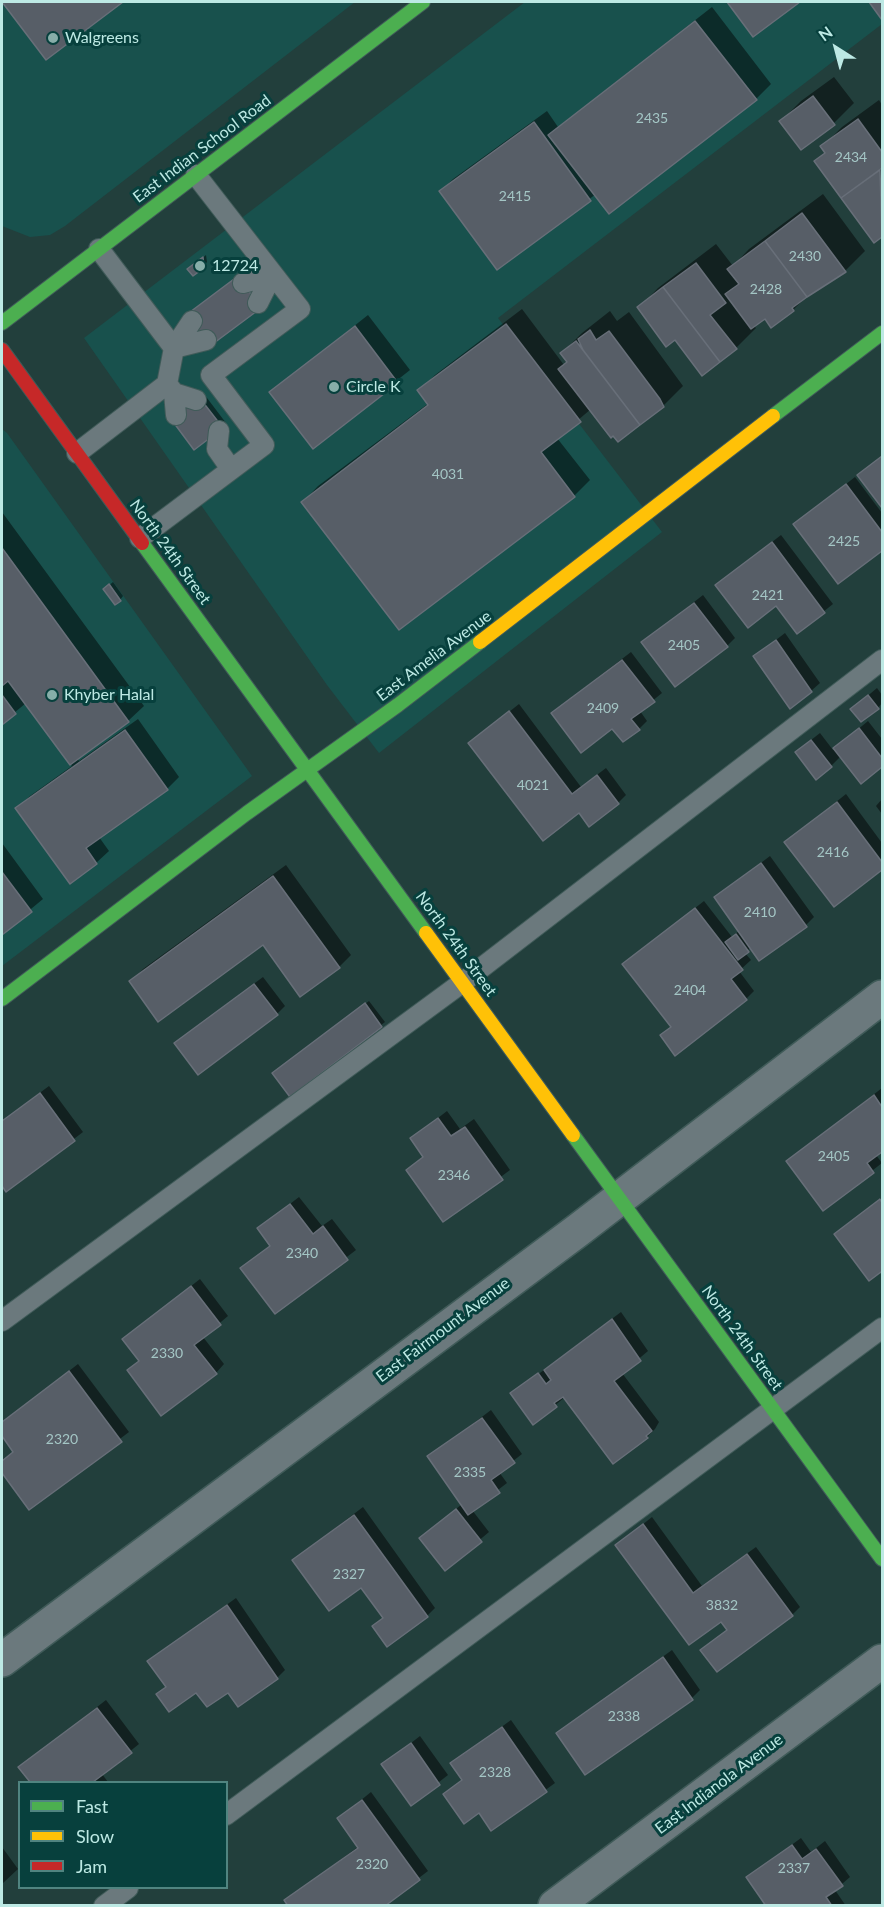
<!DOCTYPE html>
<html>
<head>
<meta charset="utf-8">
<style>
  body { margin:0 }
  #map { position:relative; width:884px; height:1907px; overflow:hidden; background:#223f3c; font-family:Lato,sans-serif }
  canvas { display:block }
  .frame { position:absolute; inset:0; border:3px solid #bde9e4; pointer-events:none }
  .legend { position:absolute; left:18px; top:1781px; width:210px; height:108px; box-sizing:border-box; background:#07403d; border:2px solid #508480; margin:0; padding:8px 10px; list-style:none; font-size:18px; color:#bde9e4 }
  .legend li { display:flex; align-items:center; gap:12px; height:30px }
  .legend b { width:30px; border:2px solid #508480 }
  .north { position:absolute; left:806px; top:18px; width:60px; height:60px; -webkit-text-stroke:4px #07403d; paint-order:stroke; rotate:324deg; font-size:16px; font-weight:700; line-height:24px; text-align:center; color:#bde9e4 }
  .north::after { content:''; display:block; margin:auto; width:21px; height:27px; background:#bde9e4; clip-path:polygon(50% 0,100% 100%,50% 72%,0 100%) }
</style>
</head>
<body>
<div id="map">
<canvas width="884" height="1907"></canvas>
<div class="frame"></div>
<ul class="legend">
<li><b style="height:8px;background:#4caf50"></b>Fast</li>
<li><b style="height:8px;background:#ffc107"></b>Slow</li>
<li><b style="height:8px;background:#c62828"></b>Jam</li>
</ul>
<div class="north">N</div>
</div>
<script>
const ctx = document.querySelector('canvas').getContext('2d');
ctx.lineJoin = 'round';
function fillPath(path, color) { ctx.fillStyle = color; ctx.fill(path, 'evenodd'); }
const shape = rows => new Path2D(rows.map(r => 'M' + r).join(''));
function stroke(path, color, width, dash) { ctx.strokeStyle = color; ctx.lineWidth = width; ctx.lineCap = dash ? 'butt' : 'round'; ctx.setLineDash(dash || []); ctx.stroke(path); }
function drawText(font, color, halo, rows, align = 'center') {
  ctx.font = font + ' Lato,sans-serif'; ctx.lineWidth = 6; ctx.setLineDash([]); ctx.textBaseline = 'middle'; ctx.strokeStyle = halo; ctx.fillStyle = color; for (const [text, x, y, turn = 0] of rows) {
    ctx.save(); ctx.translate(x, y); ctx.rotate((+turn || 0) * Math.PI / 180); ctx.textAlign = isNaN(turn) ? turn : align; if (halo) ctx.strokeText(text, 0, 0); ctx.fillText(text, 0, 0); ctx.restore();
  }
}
const built = shape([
  [2,2,355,2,65,226,50,235,30,237,2,226],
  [525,2,882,2,882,24,498,318,662,532,379,753,327,685,84,338],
  [2,429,7,433,252,776,2,966]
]);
const shadow = shape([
  [4,2,121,2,47,58],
  [729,2,798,2,754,34],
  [712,7,771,84,756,99,596,194,497,268,441,191,453,179,547,111,558,127],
  [834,77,854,103,834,123,781,121,801,101],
  [879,100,882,105,882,235,874,241,816,161,826,151,822,147,842,127],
  [823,194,865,251,845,271,825,286,822,283,813,290,793,310,766,317,754,326,756,328,736,348,675,338,639,308,658,288,716,244,733,266,749,249],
  [206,255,207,262,203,267,193,266],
  [522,309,564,365,568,361,562,353,582,333,610,311,617,321,629,312,683,386,663,406,618,440,591,409,557,438,590,480,574,496,399,628,303,502,318,486,429,403,419,391,435,375],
  [368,315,410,370,313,447,271,392],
  [204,394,226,423,222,427,177,415],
  [882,456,882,506,859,475],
  [855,477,882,513,882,549,839,582,795,524],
  [2,512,144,706,128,721,77,758,79,761,138,719,179,777,167,789,99,837,109,851,96,863,17,808,30,796,72,766,26,703,2,723],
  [781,535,833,604,798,632,776,604,717,585],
  [113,582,123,596,120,600,105,589],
  [703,595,735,638,727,646,643,642],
  [785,633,820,683,811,691,755,656],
  [631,652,662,693,640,711,647,721,639,729,613,727,562,705],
  [877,688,882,695,882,703,878,708,852,709],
  [519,704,581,787,606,768,626,795,618,803,579,811,470,743],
  [868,721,882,739,882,765,861,782,841,756,831,766,806,744,820,733,833,750],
  [846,794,882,843,882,868,835,905,786,842],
  [882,799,882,814,876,806],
  [2,843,43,899,2,933],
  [770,856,814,917,806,925,751,947,745,953,751,960,739,971,754,991,746,999,662,1036,672,1026,624,964,704,901,732,937,739,931,716,897],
  [286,865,351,955,339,967,263,943,131,982,143,969],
  [263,977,285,1006,277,1014,185,1035],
  [369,1001,385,1022,290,1095,278,1070],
  [49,1086,83,1132,7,1190,2,1183,2,1121],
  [882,1088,882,1150,876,1155,882,1163,823,1209,788,1161],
  [447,1111,460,1129,474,1119,510,1170,443,1220,408,1170,424,1155,412,1138],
  [299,1197,322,1226,332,1219,356,1250,275,1312,242,1268,271,1245,259,1228],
  [882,1197,882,1271,836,1234],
  [200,1279,228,1316,203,1337,224,1364,216,1373,129,1370,140,1360,124,1339],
  [621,1312,648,1351,622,1373,659,1422,655,1429,647,1437,565,1397,534,1423,512,1394],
  [78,1364,129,1432,29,1508,2,1471,2,1462,14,1451,2,1433,2,1423],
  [491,1410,522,1454,499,1472,507,1483,472,1510,489,1532,445,1569,421,1538,462,1504,429,1457],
  [363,1507,435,1608,427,1616,374,1626,384,1617,362,1586,293,1560],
  [652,1517,702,1586,756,1547,800,1607,792,1615,702,1650,728,1629,721,1619,617,1545],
  [236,1598,285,1670,277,1678,158,1694,166,1686,149,1661],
  [672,1650,700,1690,692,1698,558,1733],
  [106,1700,139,1744,102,1774,108,1782,32,1782,20,1767],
  [511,1720,555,1783,492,1829,479,1811,445,1794,463,1779,452,1763],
  [420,1736,448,1775,411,1804,383,1765],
  [371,1792,428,1871,382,1906,286,1900,359,1846,339,1818],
  [801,1838,811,1852,825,1841,850,1877,835,1890,846,1906,768,1906,748,1877],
  [2,1847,18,1869,2,1884]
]);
const building = shape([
  [2,2,123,2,46,60,2,2],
  [727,2,800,2,753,37,727,2],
  [869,2,882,2,882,20,869,2],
  [695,21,757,100,609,214,548,135,695,21],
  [813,96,835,125,801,150,779,121,813,96],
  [858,119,882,152,882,168,841,198,814,161,825,153,820,146,858,119],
  [534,122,591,201,497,270,439,191,534,122],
  [880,170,882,237,874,243,841,198,880,170],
  [802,213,846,272,807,297,765,241,802,213],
  [765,241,807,297,792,308,794,311,771,328,765,319,751,329,725,294,739,284,727,269,765,241],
  [203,257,204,268,193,276,187,269,203,257],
  [696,263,726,303,710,315,737,349,720,362,663,287,696,263],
  [238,276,261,308,210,346,186,315,238,276],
  [663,287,720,362,702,376,675,340,666,347,637,307,663,287],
  [506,324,581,422,541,452,575,497,399,630,301,502,428,405,417,390,506,324],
  [355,326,398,383,313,449,269,392,355,326],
  [590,330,596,340,609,331,660,399,664,407,640,425,583,350,578,339,590,330],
  [576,341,640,425,618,442,613,436,611,438,558,369,567,362,560,353,576,341],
  [199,397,223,428,194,450,171,419,199,397],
  [882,456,882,508,857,475,882,456],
  [846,484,882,532,882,551,838,584,793,524,846,484],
  [772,542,825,613,797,634,776,606,748,628,715,585,772,542],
  [2,548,129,722,70,765,8,681,2,686,2,548],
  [109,584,121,601,115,605,103,589,109,584],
  [694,603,728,647,675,687,641,642,694,603],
  [776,640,812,692,790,709,753,656,776,640],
  [622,660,655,702,631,719,640,730,623,742,612,729,581,753,551,713,622,660],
  [2,695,16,714,2,725,2,695],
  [868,695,879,709,861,722,850,709,868,695],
  [509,711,572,794,597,775,619,804,589,827,579,813,543,841,468,743,509,711],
  [859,728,882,758,882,767,861,784,833,748,859,728],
  [125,730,168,790,86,848,97,864,70,884,15,808,125,730],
  [811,740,832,767,816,780,795,752,811,740],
  [837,802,882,862,882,870,834,907,784,842,837,802],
  [761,863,807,927,759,961,714,897,761,863],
  [2,872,32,912,2,935,2,872],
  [273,876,340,968,300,997,263,945,158,1022,129,981,273,876],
  [695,908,743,970,731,979,747,1000,675,1056,660,1035,671,1027,622,964,695,908],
  [736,934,749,952,738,960,725,942,736,934],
  [254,984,278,1015,198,1075,174,1043,254,984],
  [365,1003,382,1027,290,1097,272,1073,365,1003],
  [40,1093,75,1141,6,1192,2,1186,2,1121,40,1093],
  [874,1095,882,1107,882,1152,867,1163,874,1173,823,1211,786,1161,874,1095],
  [438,1118,451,1136,465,1127,503,1180,443,1222,406,1170,423,1157,410,1138,438,1118],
  [880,1199,882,1203,882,1274,881,1272,869,1281,834,1234,880,1199],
  [290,1204,313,1234,323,1226,348,1260,275,1314,240,1268,270,1246,257,1228,290,1204],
  [191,1286,221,1325,194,1345,217,1374,161,1416,127,1370,139,1361,122,1339,191,1286],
  [612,1319,641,1361,614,1381,652,1431,646,1436,648,1438,613,1464,563,1397,554,1403,557,1407,533,1425,510,1393,538,1373,546,1384,551,1380,544,1370,612,1319],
  [69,1371,122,1442,29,1510,2,1473,2,1461,13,1452,2,1436,2,1422,69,1371],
  [482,1418,515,1463,491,1480,500,1493,468,1515,427,1456,482,1418],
  [456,1509,482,1542,445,1571,419,1538,456,1509],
  [354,1515,428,1617,387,1647,372,1626,383,1618,361,1588,329,1611,292,1560,354,1515],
  [643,1524,693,1593,747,1554,793,1616,717,1672,700,1650,727,1630,721,1622,689,1645,615,1545,643,1524],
  [227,1605,278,1679,238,1707,228,1693,207,1707,196,1693,169,1712,156,1694,166,1687,147,1661,227,1605],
  [663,1657,693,1700,585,1775,556,1733,663,1657],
  [97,1708,132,1753,93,1782,30,1782,18,1767,97,1708],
  [502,1727,547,1792,491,1831,479,1813,464,1824,443,1794,462,1780,450,1763,502,1727],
  [411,1743,440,1785,411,1806,381,1764,411,1743],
  [362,1800,420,1880,385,1906,288,1906,284,1900,358,1848,337,1818,362,1800],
  [792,1845,802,1859,816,1849,843,1886,826,1897,832,1906,766,1906,746,1877,792,1845]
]);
const lane = shape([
  [99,249,174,348,167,384,174,393,196,400],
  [243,283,272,275,258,303],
  [192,321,174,348,206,340],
  [174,393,176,415],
  [219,431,217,449,231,469],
  [77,453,167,384],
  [140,538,264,445,211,375,300,309,196,175],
  [2,1321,463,982,882,660],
  [226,1815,882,1328],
  [104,1906,128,1888]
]);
const street = shape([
  [2,1660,577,1231,882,997],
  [555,1906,882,1661]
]);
const fast = shape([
  [2,323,423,2],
  [773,416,882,333],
  [142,543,426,933],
  [2,999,247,813,398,705,480,642],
  [573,1135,882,1559]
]);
const slow = shape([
  [480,642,773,416],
  [426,933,573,1135]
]);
const jam = shape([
  [2,350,142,543]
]);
const markers = [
  [53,38,6,"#87aea9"],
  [200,266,6,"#87aea9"],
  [334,387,6,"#87aea9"],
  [52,695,6,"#87aea9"]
];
const numberNames = [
  ["2435",652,118],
  ["2434",851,157],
  ["2415",515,196],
  ["2430",805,256],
  ["2428",766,289],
  ["4031",448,474],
  ["2425",844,541],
  ["2421",768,595],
  ["2405",684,645],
  ["2409",603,708],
  ["4021",533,785],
  ["2416",833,852],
  ["2410",760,912],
  ["2404",690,990],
  ["2405",834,1156],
  ["2346",454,1175],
  ["2340",302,1253],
  ["2330",167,1353],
  ["2320",62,1439],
  ["2335",470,1472],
  ["2327",349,1574],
  ["3832",722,1605],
  ["2338",624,1716],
  ["2328",495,1772],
  ["2320",372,1864],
  ["2337",794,1868]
];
const poiNames = [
  ["Walgreens",65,38],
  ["12724",212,266],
  ["Circle K",346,387],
  ["Khyber Halal",64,695]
];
const streetNames = [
  ["East Indian School Road",202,149,-37],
  ["North 24th Street",170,552,54],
  ["East Amelia Avenue",434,656,-37],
  ["North 24th Street",456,944,54],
  ["East Fairmount Avenue",443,1330,-37],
  ["North 24th Street",742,1338,54],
  ["East Indianola Avenue",719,1784,-37]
];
fillPath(built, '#18514d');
fillPath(shadow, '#0007');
fillPath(building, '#575e67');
stroke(building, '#686f79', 1.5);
stroke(lane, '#405b59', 22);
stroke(street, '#405b59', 36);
stroke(fast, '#405b59', 16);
stroke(slow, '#405b59', 16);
stroke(jam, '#405b59', 16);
stroke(lane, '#6b797d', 20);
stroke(street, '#6b797d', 33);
stroke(fast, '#4caf50', 14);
stroke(slow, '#ffc107', 14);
stroke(jam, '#c62828', 14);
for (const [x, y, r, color] of markers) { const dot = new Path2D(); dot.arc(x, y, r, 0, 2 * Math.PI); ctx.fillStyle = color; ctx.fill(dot); stroke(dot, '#07403d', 2); }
drawText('14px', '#a4c6c5', null, numberNames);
drawText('16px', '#bde9e4', '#07403d', poiNames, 'left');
drawText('16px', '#bde9e4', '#07403d', streetNames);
</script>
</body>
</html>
